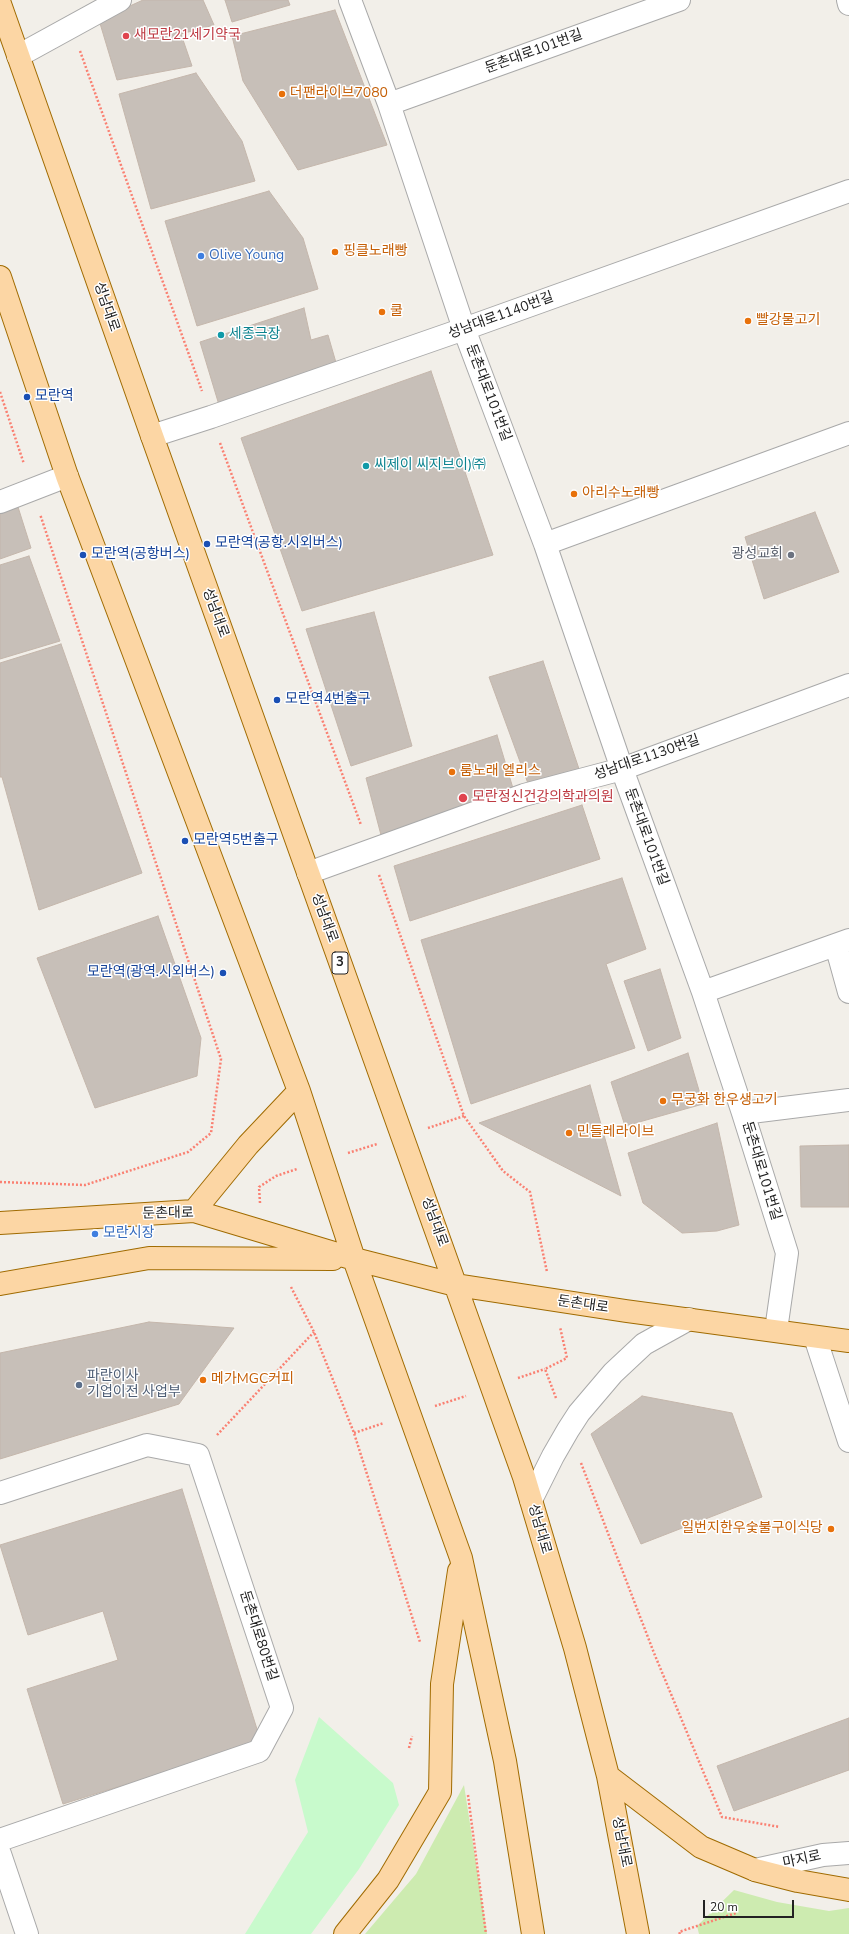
<!DOCTYPE html>
<html>
<head>
<meta charset="utf-8">
<style>
  body { margin:0 }
  #map { position:relative; width:849px; height:1934px; overflow:hidden; background:#f2efe9; font-family:"Nunito Sans",sans-serif }
  canvas { display:block }
  .scale { position:absolute; left:703px; top:1900px; width:91px; height:18px; box-sizing:border-box; border:2px solid #222; border-top:0; padding-left:5px; font-size:12px; line-height:14px; white-space:nowrap; color:#222; -webkit-text-stroke:3px #fff; paint-order:stroke }
</style>
</head>
<body>
<div id="map">
<canvas width="849" height="1934"></canvas>
<div class="scale">20 m</div>
</div>
<script>
const ctx = document.querySelector('canvas').getContext('2d');
ctx.lineJoin = 'round';
function fillPath(path, color) { ctx.fillStyle = color; ctx.fill(path, 'evenodd'); }
const shape = rows => new Path2D(rows.map(r => 'M' + r).join(''));
function stroke(path, color, width, dash) { ctx.strokeStyle = color; ctx.lineWidth = width; ctx.lineCap = dash ? 'butt' : 'round'; ctx.setLineDash(dash || []); ctx.stroke(path); }
function drawText(font, color, halo, rows, align = 'center') {
  ctx.font = font + ' "Nunito Sans","Noto Sans KR",sans-serif'; ctx.lineWidth = 3; ctx.setLineDash([]); ctx.textBaseline = 'middle'; ctx.strokeStyle = halo; ctx.fillStyle = color; for (const [text, x, y, turn = 0] of rows) {
    ctx.save(); ctx.translate(x, y); ctx.rotate((+turn || 0) * Math.PI / 180); ctx.textAlign = isNaN(turn) ? turn : align; if (halo) ctx.strokeText(text, 0, 0); ctx.fillText(text, 0, 0); ctx.restore();
  }
}
const grass = shape([
  [464,1785,487,1934,365,1934,416,1874],
  [734,1890,777,1902,829,1911,849,1908,849,1934,699,1934,697,1926]
]);
const park = shape([
  [319,1717,393,1783,399,1805,359,1869,311,1934,245,1934,308,1832,295,1780]
]);
const building = shape([
  [143,0,203,0,214,25,181,34,192,66,117,80,99,20,143,0],
  [225,0,288,0,290,5,232,22,225,0],
  [335,10,387,145,298,170,243,81,232,36,335,10],
  [196,73,242,141,255,181,151,209,119,94,196,73],
  [269,191,303,238,318,289,197,326,165,221,269,191],
  [304,308,311,340,328,335,339,373,219,405,200,342,304,308],
  [431,371,493,555,302,611,241,438,431,371],
  [18,507,31,548,0,559,0,513,18,507],
  [815,512,839,572,764,599,745,537,815,512],
  [29,556,60,641,0,659,0,565,29,556],
  [374,612,412,746,351,766,306,629,374,612],
  [61,644,142,873,39,910,2,777,0,777,0,663,61,644],
  [543,661,580,772,530,789,489,677,543,661],
  [497,735,515,795,381,835,366,778,497,735],
  [582,805,600,859,410,921,394,866,582,805],
  [622,878,646,949,606,964,635,1048,471,1104,421,940,622,878],
  [158,916,201,1038,197,1076,95,1108,37,958,158,916],
  [660,969,681,1038,648,1051,624,981,660,969],
  [688,1053,703,1104,625,1126,611,1082,688,1053],
  [590,1085,621,1196,479,1123,590,1085],
  [717,1123,739,1225,717,1231,682,1233,643,1203,628,1153,717,1123],
  [849,1145,849,1207,801,1207,800,1146,849,1145],
  [149,1322,234,1328,179,1404,0,1459,0,1353,149,1322],
  [642,1396,732,1413,762,1497,641,1544,591,1434,642,1396],
  [182,1489,261,1742,63,1804,27,1689,118,1660,103,1611,28,1635,0,1545,182,1489],
  [849,1718,849,1770,734,1811,717,1766,849,1718]
]);
const path = shape([
  [80,51,202,391],
  [0,392,24,464],
  [220,443,361,825],
  [379,875,464,1116,503,1171,530,1192,547,1272],
  [428,1128,464,1116],
  [348,1153,377,1144],
  [0,1182,85,1185,188,1152,211,1133,221,1059,40,514],
  [260,1203,259,1187,276,1176,297,1169],
  [291,1287,314,1332,354,1433,420,1642],
  [518,1378,545,1369],
  [556,1398,545,1369,567,1358,560,1327],
  [435,1406,466,1396],
  [354,1433,384,1423],
  [217,1435,314,1332],
  [581,1463,654,1653,722,1817,780,1827],
  [409,1748,412,1736],
  [468,1795,486,1934],
  [680,1934,679,1932,736,1913]
]);
const minor = shape([
  [350,0,389,104,464,329,545,544,622,769,703,992,743,1113,787,1253,776,1330],
  [848,0,849,4],
  [18,56,120,0],
  [389,104,679,0],
  [152,436,211,417,464,329,849,191],
  [0,502,67,476],
  [545,544,849,433],
  [308,873,524,795,622,769,849,685],
  [836,945,849,992],
  [703,992,849,940],
  [743,1113,849,1100],
  [815,1337,849,1441],
  [0,1493,147,1445,198,1455,282,1708,259,1751,0,1840],
  [531,1500,553,1456,568,1430,579,1413,613,1373,644,1344,689,1319],
  [0,1854,27,1934],
  [755,1870,823,1855,849,1853]
]);
const major = shape([
  [0,4,152,436,524,1477,575,1648,608,1776,638,1934],
  [0,277,67,476,299,1091,354,1259,461,1558,505,1761,533,1934],
  [194,1211,248,1145,299,1091],
  [0,1223,194,1211,354,1259,456,1285,626,1311,849,1341],
  [0,1284,149,1258,333,1259],
  [608,1776,701,1847,755,1870,798,1881,849,1890],
  [345,1934,388,1880,440,1792,442,1684,459,1571]
]);
const markers = [
  [126,36,4,"#e0444e"],
  [282,94,4,"#e8710a"],
  [335,252,4,"#e8710a"],
  [201,256,4,"#3f7fe0"],
  [382,312,4,"#e8710a"],
  [748,321,4,"#e8710a"],
  [221,335,4,"#0f9aa8"],
  [27,397,4,"#1a4fb4"],
  [366,466,4,"#0f9aa8"],
  [574,494,4,"#e8710a"],
  [207,544,4,"#1a4fb4"],
  [83,555,4,"#1a4fb4"],
  [791,555,4,"#6b7280"],
  [277,700,4,"#1a4fb4"],
  [452,772,4,"#e8710a"],
  [463,798,5,"#e0444e"],
  [185,841,4,"#1a4fb4"],
  [223,973,4,"#1a4fb4"],
  [663,1101,4,"#e8710a"],
  [569,1133,4,"#e8710a"],
  [95,1234,4,"#3f7fe0"],
  [203,1380,4,"#e8710a"],
  [79,1385,4,"#5c6f8a"],
  [831,1529,4,"#e8710a"]
];
const shields = [
  [340,963,16]
];
const shieldNames = [
  ["3",340,963]
];
const healthNames = [
  ["새모란21세기약국",134,36],
  ["모란정신건강의학과의원",472,798]
];
const streetNames = [
  ["둔촌대로101번길",534,52,-20],
  ["성남대로",106,307,71],
  ["성남대로1140번길",501,316,-20],
  ["둔촌대로101번길",488,393,69],
  ["성남대로",215,613,70],
  ["성남대로1130번길",647,758,-19],
  ["둔촌대로101번길",646,837,70],
  ["성남대로",324,918,70],
  ["둔촌대로101번길",761,1171,73],
  ["둔촌대로",168,1214,-1],
  ["성남대로",434,1222,70],
  ["둔촌대로",583,1305,8],
  ["성남대로",539,1529,74],
  ["둔촌대로80번길",258,1636,72],
  ["성남대로",621,1842,79],
  ["마지로",802,1860,-12]
];
const foodNames = [
  ["더팬라이브7080",290,94],
  ["핑클노래빵",343,252],
  ["쿨",390,312],
  ["빨강물고기",756,321],
  ["아리수노래빵",582,494],
  ["룸노래 엘리스",460,772],
  ["무궁화 한우생고기",671,1101],
  ["민들레라이브",577,1133],
  ["메가MGC커피",211,1380],
  ["일번지한우숯불구이식당",823,1529,"right"]
];
const shopNames = [
  ["Olive Young",209,256],
  ["모란시장",103,1234]
];
const cultureNames = [
  ["세종극장",229,335],
  ["씨제이 씨지브이)㈜",374,466]
];
const transitNames = [
  ["모란역",35,397],
  ["모란역(공항.시외버스)",215,544],
  ["모란역(공항버스)",91,555],
  ["모란역4번출구",285,700],
  ["모란역5번출구",193,841],
  ["모란역(광역.시외버스)",215,973,"right"]
];
const worshipNames = [
  ["광성교회",783,555]
];
const serviceNames = [
  ["파란이사",87,1377],
  ["기업이전 사업부",87,1393]
];
fillPath(grass, '#cdebb0');
fillPath(park, '#c8facc');
fillPath(building, '#c7bfb8');
stroke(building, '#c4b6ab', 1);
stroke(minor, '#a9a9a9', 24);
stroke(major, '#a06b00', 24);
stroke(path, '#fa8072', 2.5, [2, 2]);
stroke(minor, '#fff', 22);
stroke(major, '#fcd6a4', 22);
for (const [x, y, r, color] of markers) { const dot = new Path2D(); dot.arc(x, y, r, 0, 2 * Math.PI); ctx.fillStyle = color; ctx.fill(dot); stroke(dot, '#fff', 1.5); }
for (const [x, y, w] of shields) { const box = new Path2D(); box.roundRect(x - w / 2, y - 11, w, 22, 3); ctx.fillStyle = '#fff'; ctx.fill(box); stroke(box, '#222', 1); }
drawText('bold 13px', '#222', null, shieldNames);
drawText('14px', '#be3a42', '#fff', healthNames, 'left');
drawText('14px', '#222', '#fff', streetNames);
drawText('14px', '#c56008', '#fff', foodNames, 'left');
drawText('14px', '#366cbe', '#fff', shopNames, 'left');
drawText('14px', '#0d838f', '#fff', cultureNames, 'left');
drawText('14px', '#164399', '#fff', transitNames, 'left');
drawText('14px', '#5b616d', '#fff', worshipNames, 'right');
drawText('14px', '#4e5e75', '#fff', serviceNames, 'left');
</script>
</body>
</html>
